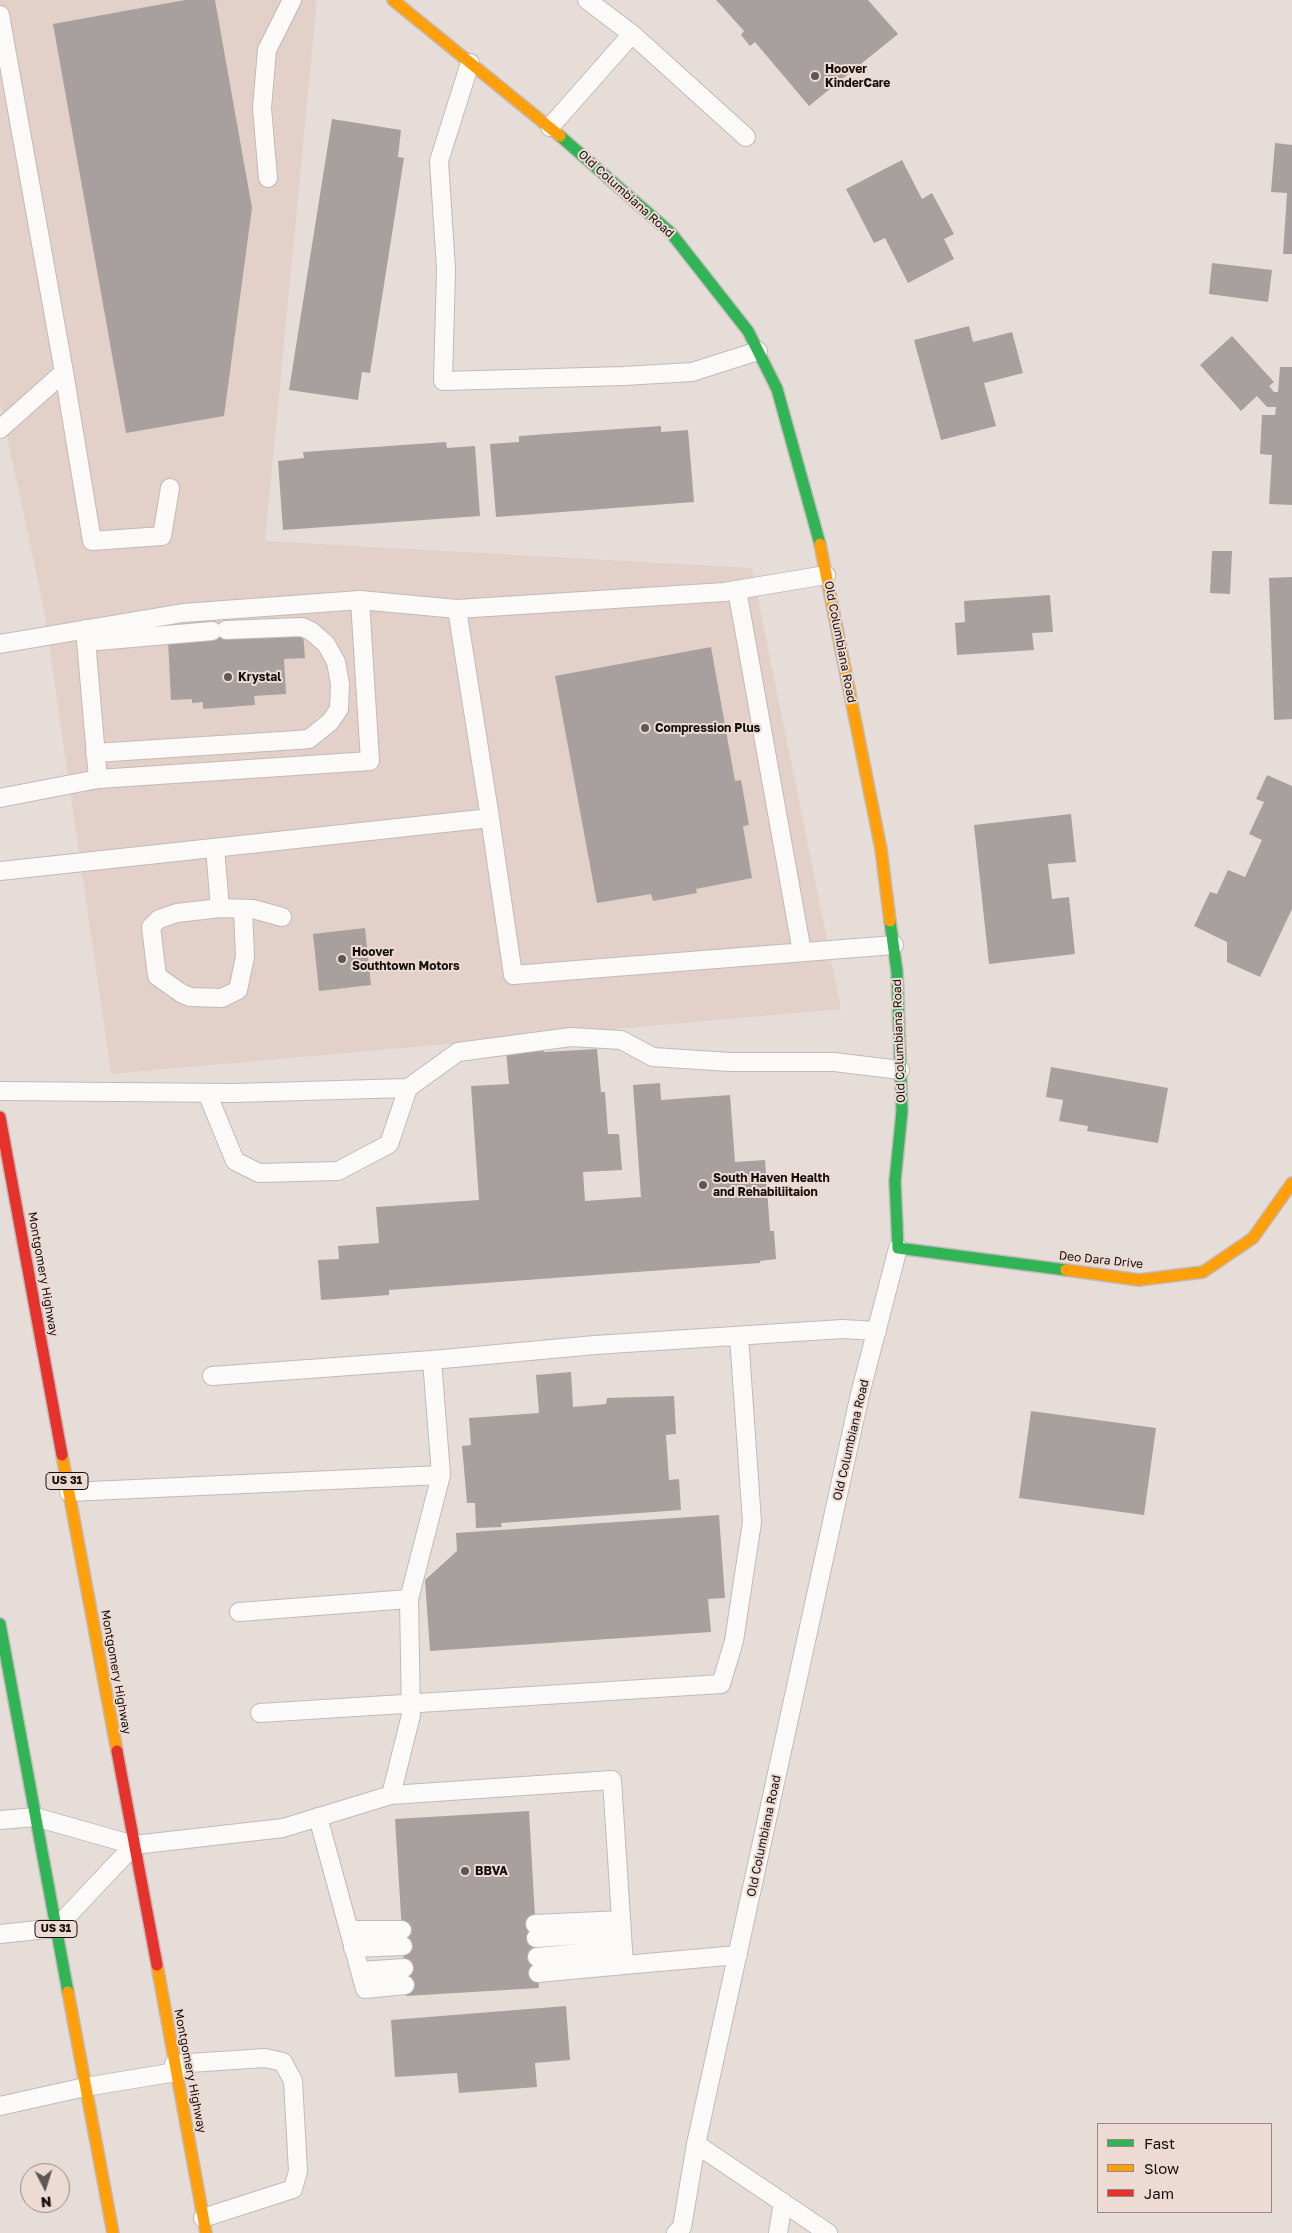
<!DOCTYPE html>
<html>
<head>
<meta charset="utf-8">
<style>
  body { margin:0 }
  #map { position:relative; width:1292px; height:2233px; overflow:hidden; background:#e6ddd9; font-family:"Golos Text",sans-serif }
  canvas { display:block }
  .legend { position:absolute; left:1097px; top:2123px; width:175px; height:90px; box-sizing:border-box; background:#ecdad3; border:1px solid #968984; margin:0; padding:6px 9px; list-style:none; font-size:15px; color:#150f0d }
  .legend li { display:flex; align-items:center; gap:10px; height:25px }
  .legend b { width:25px; border:1px solid #968984 }
  .north { position:absolute; left:20px; top:2163px; width:50px; height:50px; box-sizing:border-box; background:#ecdad3; border:1px solid #968984; border-radius:50%; rotate:175deg; font-size:14px; font-weight:700; line-height:20px; text-align:center; color:#150f0d }
  .north::after { content:''; display:block; margin:auto; width:18px; height:22px; background:#5e5754; clip-path:polygon(50% 0,100% 100%,50% 72%,0 100%) }
</style>
</head>
<body>
<div id="map">
<canvas width="1292" height="2233"></canvas>
<ul class="legend">
<li><b style="height:6px;background:#30b455"></b>Fast</li>
<li><b style="height:6px;background:#ff9f0a"></b>Slow</li>
<li><b style="height:6px;background:#e5322d"></b>Jam</li>
</ul>
<div class="north">N</div>
</div>
<script>
const ctx = document.querySelector('canvas').getContext('2d');
ctx.lineJoin = 'round';
function fillPath(path, color) { ctx.fillStyle = color; ctx.fill(path, 'evenodd'); }
const shape = rows => new Path2D(rows.map(r => 'M' + r).join(''));
function stroke(path, color, width, dash) { ctx.strokeStyle = color; ctx.lineWidth = width; ctx.lineCap = dash ? 'butt' : 'round'; ctx.setLineDash(dash || []); ctx.stroke(path); }
function drawText(font, color, halo, rows, align = 'center') {
  ctx.font = font + ' "Golos Text",sans-serif'; ctx.lineWidth = 4; ctx.setLineDash([]); ctx.textBaseline = 'middle'; ctx.strokeStyle = halo; ctx.fillStyle = color; for (const [text, x, y, turn = 0] of rows) {
    ctx.save(); ctx.translate(x, y); ctx.rotate((+turn || 0) * Math.PI / 180); ctx.textAlign = isNaN(turn) ? turn : align; if (halo) ctx.strokeText(text, 0, 0); ctx.fillText(text, 0, 0); ctx.restore();
  }
}
const built = shape([
  [0,0,317,0,265,541,752,568,841,1009,111,1074,44,610,0,403]
]);
const building = shape([
  [185,0,215,0,252,208,224,416,126,433,53,24],
  [716,0,868,0,898,34,809,106,755,42,750,46,741,35,744,31],
  [332,119,401,130,398,157,404,158,370,373,362,372,358,400,289,390],
  [1275,143,1292,145,1292,254,1283,254,1287,193,1271,192],
  [902,160,922,199,932,193,954,234,944,239,954,259,908,283,885,238,874,243,846,189],
  [1212,263,1272,270,1268,302,1209,294],
  [969,326,973,342,1012,332,1023,373,984,383,996,426,941,440,914,340],
  [1232,336,1274,382,1269,386,1274,392,1278,392,1280,367,1292,367,1292,505,1269,504,1272,455,1260,454,1262,415,1275,415,1276,407,1267,407,1257,396,1241,411,1200,365],
  [661,426,661,432,688,430,694,502,496,517,490,444,519,442,519,436],
  [446,442,447,448,475,446,480,516,283,530,278,461,304,458,303,452],
  [1212,551,1232,551,1230,594,1210,593],
  [1292,577,1292,719,1274,720,1269,578],
  [1050,595,1053,632,1032,633,1034,650,957,655,955,623,965,622,964,601],
  [212,631,303,631,305,658,284,659,286,694,254,696,255,705,203,709,203,702,192,703,192,699,171,700,168,640],
  [711,647,735,781,741,780,749,825,743,826,752,878,696,889,697,893,653,901,651,894,597,903,555,676],
  [1267,775,1292,786,1292,909,1260,977,1227,962,1227,942,1194,926,1210,892,1217,894,1228,870,1245,877,1262,840,1249,834,1264,802,1256,799],
  [1071,814,1076,862,1048,864,1052,899,1069,897,1075,954,989,964,974,825],
  [365,928,371,985,319,991,313,934],
  [543,1048,544,1052,597,1049,601,1092,605,1092,608,1134,619,1134,622,1170,583,1172,585,1201,641,1197,633,1085,660,1083,661,1100,730,1095,735,1162,765,1160,770,1231,774,1231,776,1259,760,1261,760,1263,389,1290,389,1295,321,1300,318,1260,339,1259,338,1246,379,1243,376,1207,479,1200,471,1086,509,1084,506,1051],
  [1051,1067,1168,1088,1158,1143,1087,1131,1088,1126,1059,1121,1063,1100,1046,1097],
  [571,1372,573,1407,606,1404,607,1398,674,1396,676,1434,666,1435,669,1480,679,1479,681,1510,501,1523,502,1527,476,1528,475,1503,467,1503,462,1446,471,1445,469,1418,539,1413,536,1375],
  [1031,1411,1156,1428,1144,1515,1019,1498],
  [719,1515,725,1598,708,1599,711,1632,430,1651,425,1580,457,1551,456,1533],
  [529,1811,539,1988,406,1996,395,1819],
  [566,2006,570,2060,535,2063,537,2087,459,2093,457,2073,395,2077,391,2020]
]);
const lane = shape([
  [587,0,632,34],
  [0,15,64,372],
  [470,63,439,161,446,269,443,381,624,376,692,372,758,351],
  [550,127,632,34,746,137],
  [268,178,262,108,267,50,292,0],
  [0,429,64,372,92,541,162,536,170,488],
  [737,590,802,952],
  [457,609,490,818],
  [85,629,98,779],
  [86,642,212,631],
  [0,644,183,613,360,600,457,609,724,592,826,575],
  [95,753,297,740,309,739,330,722,339,709,340,684,336,662,326,644,311,631,302,627,226,630],
  [0,798,98,779,370,761,360,600],
  [215,848,220,908,253,909,282,917],
  [0,871,490,818,513,975,894,945],
  [220,908,177,913,159,919,151,927,157,976,181,993,190,997,222,998,238,990,245,957,243,909],
  [408,1088,458,1052,571,1037,621,1040,653,1057,730,1062,834,1062,900,1070],
  [0,1091,234,1093,408,1088,389,1144,338,1171,259,1173,235,1161,207,1093],
  [432,1360,595,1345,842,1329,877,1331],
  [212,1376,432,1360,441,1475],
  [239,1612,409,1599],
  [260,1713,721,1684,734,1641,752,1522,739,1336],
  [391,1795,612,1780,624,1965,738,1955],
  [318,1817,365,1989,405,1985],
  [0,1820,35,1817,134,1845,283,1828,391,1795,411,1715,409,1599,441,1475,69,1492],
  [535,1924,621,1920],
  [349,1930,402,1930],
  [0,1934,56,1928,134,1845],
  [536,1938,621,1932],
  [353,1948,403,1946],
  [537,1957,623,1949],
  [360,1971,404,1968],
  [538,1973,624,1965],
  [174,2064,265,2058,283,2062,293,2081,298,2171,293,2189,203,2218],
  [0,2106,85,2087,176,2072],
  [696,2144,828,2233],
  [676,2233,682,2227,696,2144,860,1394,898,1248],
  [778,2233,783,2202]
]);
const fast = shape([
  [560,136,671,233,748,331,777,389,820,544],
  [890,921,897,972,902,1111,895,1181,898,1248,1066,1270],
  [0,1624,68,1992]
]);
const slow = shape([
  [393,0,560,136],
  [820,544,881,849,890,921],
  [1066,1270,1139,1280,1203,1272,1253,1238,1292,1183],
  [62,1455,117,1751],
  [157,1965,206,2233],
  [68,1992,113,2233]
]);
const jam = shape([
  [0,1117,62,1455],
  [117,1751,157,1965]
]);
const markers = [
  [815,76,5,"#5e5754"],
  [228,677,5,"#5e5754"],
  [645,728,5,"#5e5754"],
  [342,959,5,"#5e5754"],
  [703,1185,5,"#5e5754"],
  [465,1871,5,"#5e5754"]
];
const shields = [
  [67,1481,42],
  [56,1929,42]
];
const shieldNames = [
  ["US 31",67,1481],
  ["US 31",56,1929]
];
const poiNames = [
  ["Hoover",825,69],
  ["KinderCare",825,83],
  ["Krystal",238,677],
  ["Compression Plus",655,728],
  ["Hoover",352,952],
  ["Southtown Motors",352,966],
  ["South Haven Health",713,1178],
  ["and Rehabiliitaion",713,1192],
  ["BBVA",475,1871]
];
const streetNames = [
  ["Old Columbiana Road",626,194,42],
  ["Old Columbiana Road",840,642,79],
  ["Old Columbiana Road",899,1041,-92],
  ["Deo Dara Drive",1101,1260,6],
  ["Montgomery Highway",43,1274,80],
  ["Old Columbiana Road",851,1440,-77],
  ["Montgomery Highway",116,1672,80],
  ["Old Columbiana Road",764,1836,-78],
  ["Montgomery Highway",190,2071,79]
];
fillPath(built, '#e3d1c9');
fillPath(building, '#a7a09e');
stroke(lane, '#c2bab8', 20);
stroke(fast, '#c2bab8', 14);
stroke(slow, '#c2bab8', 14);
stroke(jam, '#c2bab8', 14);
stroke(lane, '#fbfaf9', 18);
stroke(fast, '#30b455', 11);
stroke(slow, '#ff9f0a', 11);
stroke(jam, '#e5322d', 11);
for (const [x, y, r, color] of markers) { const dot = new Path2D(); dot.arc(x, y, r, 0, 2 * Math.PI); ctx.fillStyle = color; ctx.fill(dot); stroke(dot, '#ecdad3', 2); }
for (const [x, y, w] of shields) { const box = new Path2D(); box.roundRect(x - w / 2, y - 8.5, w, 17, 4); ctx.fillStyle = '#ecdad3'; ctx.fill(box); stroke(box, '#150f0d', 1); }
drawText('bold 11px', '#150f0d', null, shieldNames);
drawText('bold 12px', '#150f0d', '#ecdad3', poiNames, 'left');
drawText('12px', '#150f0d', '#ecdad3', streetNames);
</script>
</body>
</html>
